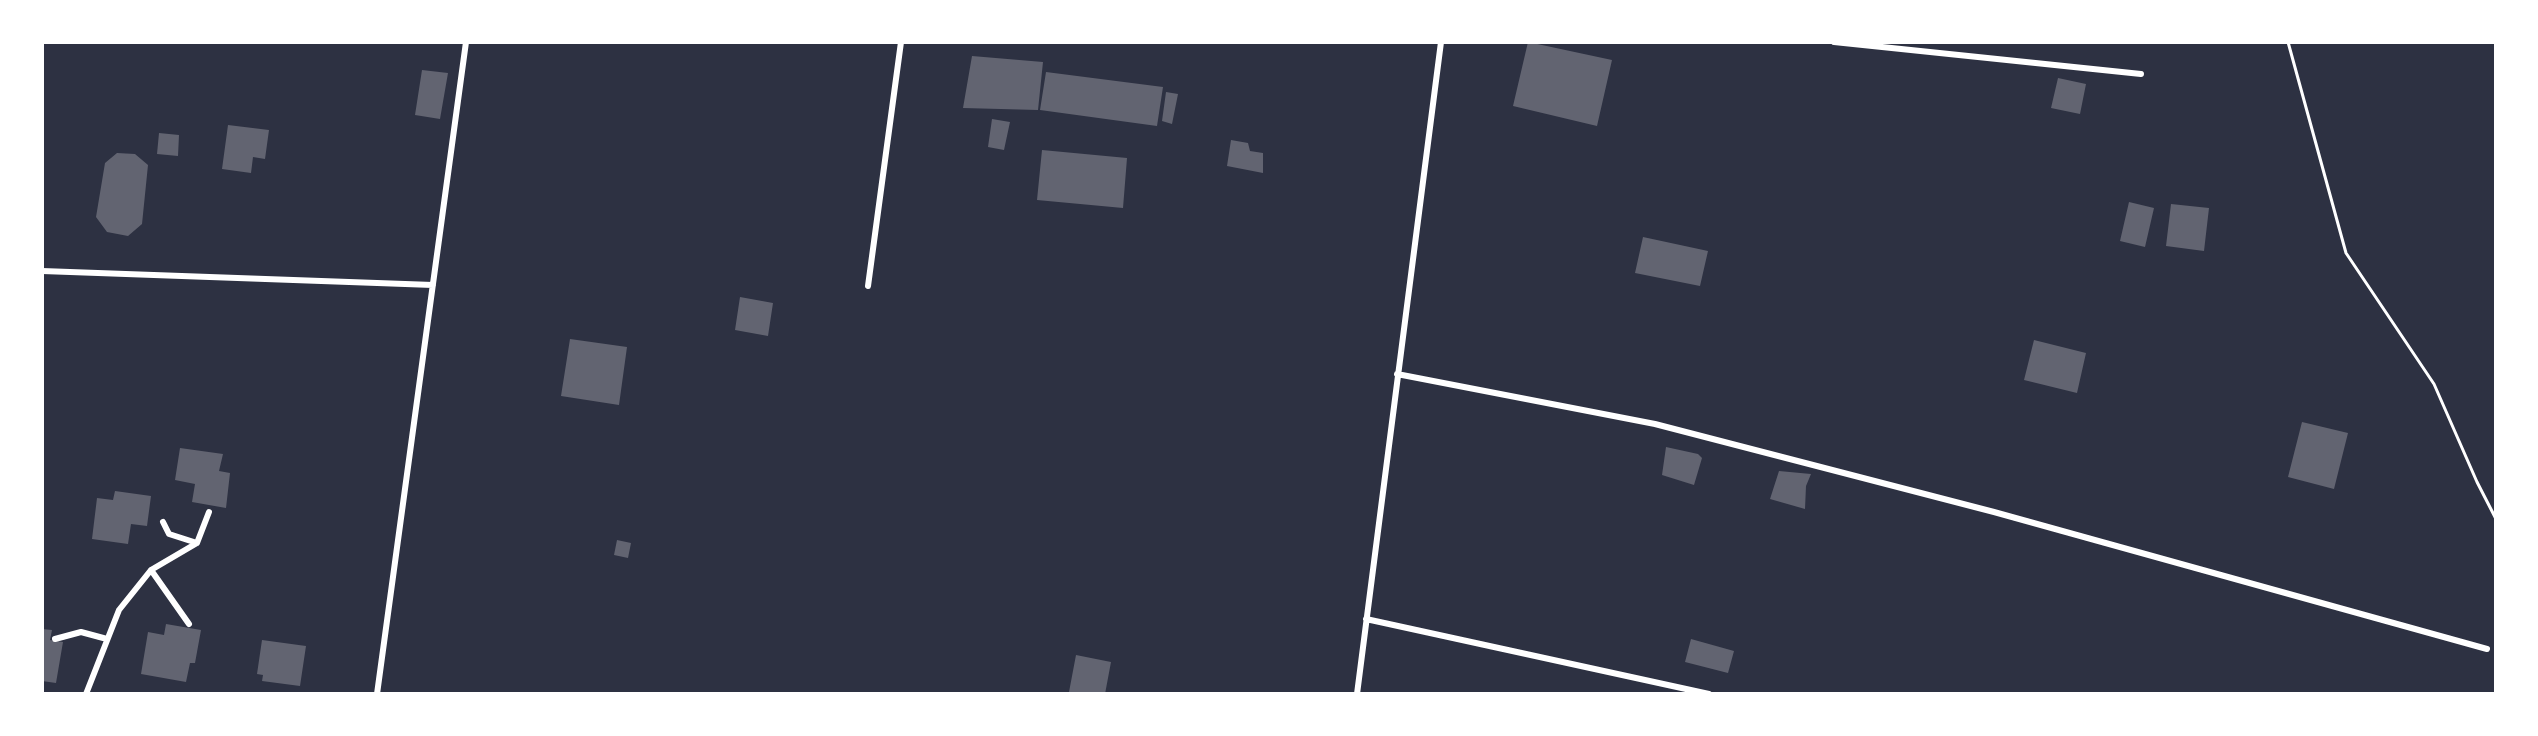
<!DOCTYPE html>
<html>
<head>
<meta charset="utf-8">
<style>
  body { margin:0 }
  #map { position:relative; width:2538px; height:736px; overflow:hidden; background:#2d3142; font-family:Quicksand,sans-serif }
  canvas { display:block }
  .frame { position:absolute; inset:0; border:44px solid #fff; pointer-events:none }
</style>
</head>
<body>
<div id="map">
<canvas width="2538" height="736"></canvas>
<div class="frame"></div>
</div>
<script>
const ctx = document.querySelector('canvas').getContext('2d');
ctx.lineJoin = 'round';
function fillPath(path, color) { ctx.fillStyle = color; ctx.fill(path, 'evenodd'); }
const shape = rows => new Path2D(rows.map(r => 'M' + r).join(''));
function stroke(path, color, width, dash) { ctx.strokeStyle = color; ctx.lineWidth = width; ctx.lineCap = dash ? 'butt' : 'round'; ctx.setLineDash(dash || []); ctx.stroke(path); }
const building = shape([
  [1528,42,1612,60,1597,126,1513,106],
  [972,56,1043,62,1038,110,963,108],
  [422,70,448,73,440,119,415,115],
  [1046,72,1163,87,1157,126,1040,110],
  [2058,78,2086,84,2080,114,2051,108],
  [1166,92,1178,94,1172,124,1162,121],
  [992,119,1010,122,1004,150,988,147],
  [228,125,269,130,265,159,253,157,251,173,222,169],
  [159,133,179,135,178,156,157,154],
  [1231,140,1248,143,1250,151,1263,153,1263,173,1227,166],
  [1042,150,1127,158,1123,208,1037,200],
  [117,153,135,154,148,165,142,224,128,236,107,232,96,217,105,163],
  [2129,202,2154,208,2145,247,2120,241],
  [2171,204,2209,208,2204,251,2166,246],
  [1643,237,1708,251,1700,286,1635,273],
  [740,297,773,303,768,336,735,330],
  [570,339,627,347,619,405,561,396],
  [2034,340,2086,353,2077,393,2024,380],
  [2302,422,2348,433,2334,489,2288,477],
  [1666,447,1698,454,1702,458,1694,485,1662,475],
  [180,448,223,454,219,471,230,473,226,508,192,502,195,484,175,480],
  [1779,471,1811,474,1806,486,1805,509,1770,499],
  [115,491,151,496,147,526,131,524,128,544,92,539,97,498,113,500],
  [617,540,631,543,628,558,614,555],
  [166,624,201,630,195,663,190,663,186,682,141,674,148,632,164,635],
  [42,629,52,630,50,640,63,642,56,683,42,681],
  [1691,639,1734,651,1728,673,1685,662],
  [262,640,306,646,300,686,262,681,263,675,257,674],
  [1076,655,1111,662,1105,694,1069,692]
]);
const path = shape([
  [2288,42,2346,253,2434,384,2477,482,2496,519]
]);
const minor = shape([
  [1834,42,2141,74],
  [42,271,433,285],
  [868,286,901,42],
  [1397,374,1655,424,1994,512,2487,649],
  [163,522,169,534,197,543],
  [151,570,189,624],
  [1366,619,1709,694],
  [55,639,81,632,107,639],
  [86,694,119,610,151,570,197,543,209,512],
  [377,694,466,42],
  [1357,694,1441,42]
]);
fillPath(building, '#626471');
stroke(path, '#fff', 3);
stroke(minor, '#fff', 6);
</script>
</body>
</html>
